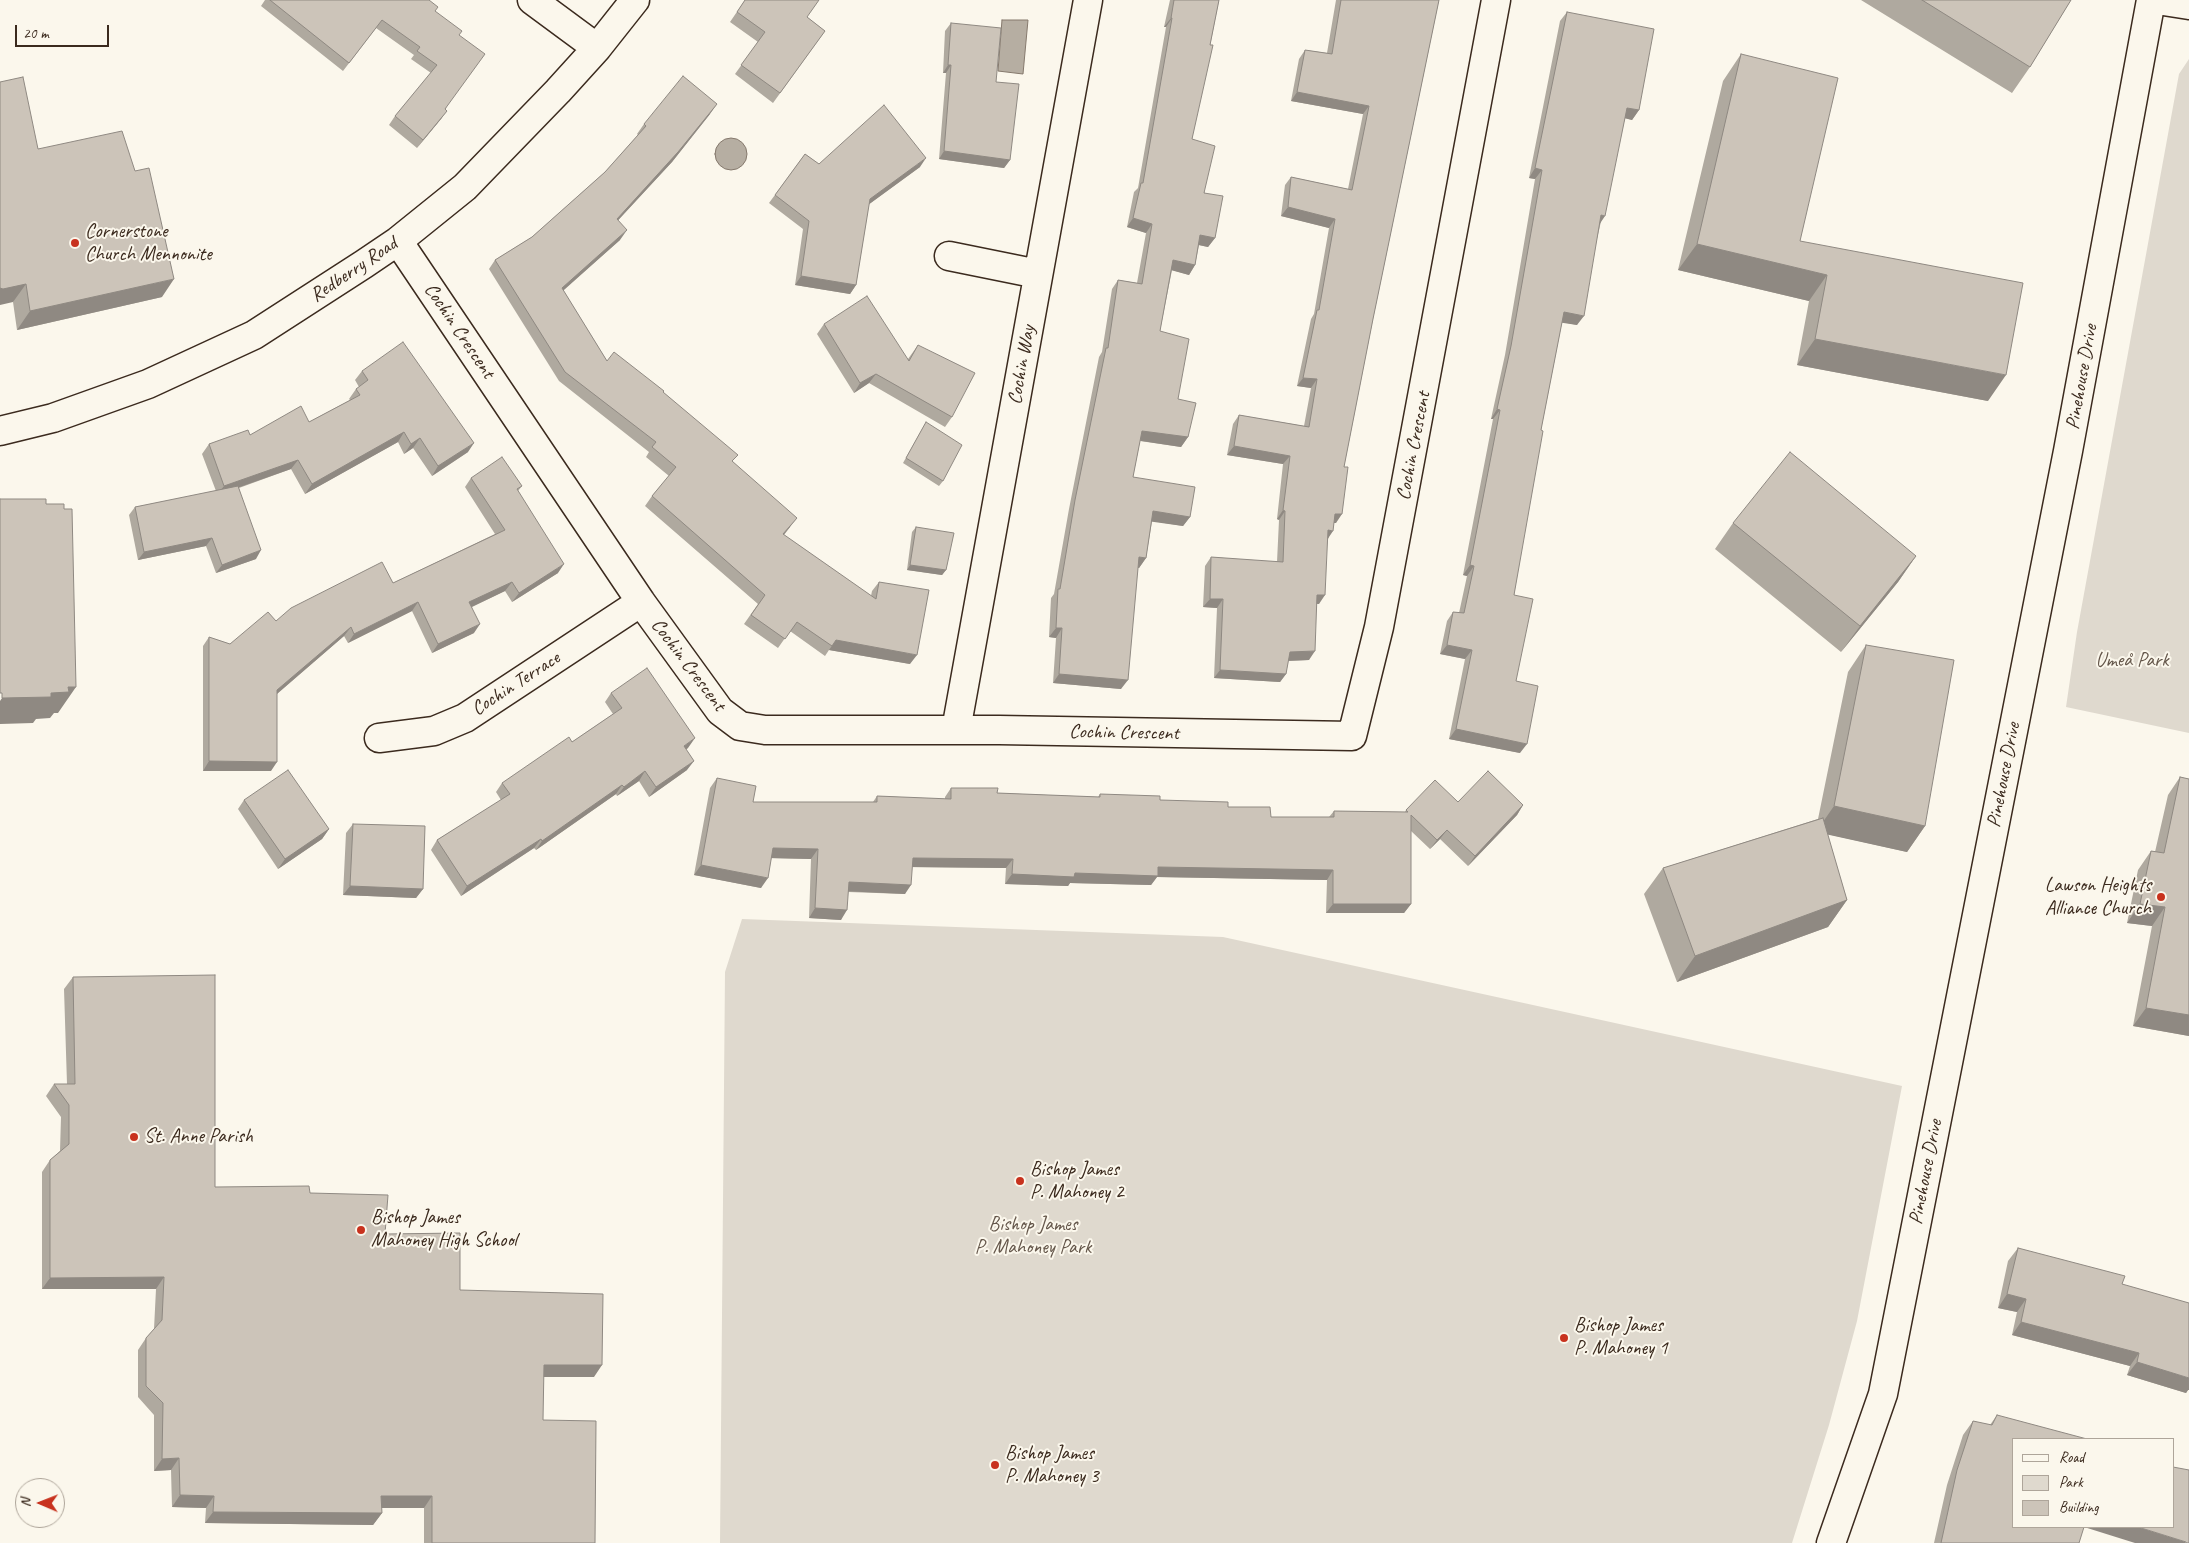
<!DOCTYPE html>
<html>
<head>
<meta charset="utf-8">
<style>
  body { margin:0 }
  #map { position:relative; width:2189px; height:1543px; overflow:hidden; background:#fbf7ec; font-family:Caveat,sans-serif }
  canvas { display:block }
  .legend { position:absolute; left:2012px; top:1438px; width:162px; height:90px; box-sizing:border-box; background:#fbf7ec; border:1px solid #aea59a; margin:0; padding:6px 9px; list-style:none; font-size:15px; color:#3b2a1e }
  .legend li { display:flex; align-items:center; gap:10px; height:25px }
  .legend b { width:25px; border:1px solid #aea59a }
  .north { position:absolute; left:15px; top:1478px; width:50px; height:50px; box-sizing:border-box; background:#fbf7ec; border:1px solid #aea59a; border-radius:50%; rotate:271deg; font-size:14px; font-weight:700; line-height:20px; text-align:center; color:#3b2a1e }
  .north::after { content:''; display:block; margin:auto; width:18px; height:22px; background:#c8321e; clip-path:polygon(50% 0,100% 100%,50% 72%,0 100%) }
  .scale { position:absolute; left:15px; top:25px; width:94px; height:22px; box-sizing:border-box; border:2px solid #3b2a1e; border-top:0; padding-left:6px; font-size:15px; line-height:18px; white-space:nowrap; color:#3b2a1e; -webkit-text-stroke:4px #fbf7ec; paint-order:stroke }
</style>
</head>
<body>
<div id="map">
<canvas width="2189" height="1543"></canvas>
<ul class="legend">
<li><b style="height:6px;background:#fbf7ec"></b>Road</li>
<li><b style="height:14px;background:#dfd9ce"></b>Park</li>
<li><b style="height:14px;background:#ccc4b9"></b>Building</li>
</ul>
<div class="north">N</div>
<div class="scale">20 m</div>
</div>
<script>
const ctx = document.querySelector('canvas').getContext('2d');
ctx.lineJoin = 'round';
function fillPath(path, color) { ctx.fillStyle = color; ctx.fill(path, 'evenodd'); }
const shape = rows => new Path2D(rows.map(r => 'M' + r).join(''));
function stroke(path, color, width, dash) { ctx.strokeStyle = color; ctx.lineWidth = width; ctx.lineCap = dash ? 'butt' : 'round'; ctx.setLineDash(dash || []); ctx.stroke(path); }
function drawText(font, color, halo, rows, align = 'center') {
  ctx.font = font + ' Caveat,sans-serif'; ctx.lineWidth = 4; ctx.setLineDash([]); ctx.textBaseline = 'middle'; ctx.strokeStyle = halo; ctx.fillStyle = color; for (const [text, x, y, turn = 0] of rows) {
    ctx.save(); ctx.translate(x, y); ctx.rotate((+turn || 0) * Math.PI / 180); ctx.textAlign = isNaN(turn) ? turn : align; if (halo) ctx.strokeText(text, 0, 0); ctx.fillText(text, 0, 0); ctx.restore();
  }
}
const green = shape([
  [2189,59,2189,733,2066,707,2077,632,2179,74],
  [742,919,1223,937,1902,1086,1857,1321,1829,1425,1792,1543,720,1543,725,972]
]);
const water = shape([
  [1002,20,1028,20,1023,74,998,71,1002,20],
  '715 154a16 16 0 1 1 32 0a16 16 0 1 1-32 0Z'
]);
const minor = shape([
  [532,0,597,48],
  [2157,0,2189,5],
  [398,241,641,602,720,711,740,726,765,730,999,730,1352,736,1379,627,1496,0],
  [949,256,1038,274],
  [0,431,53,418,148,384,254,335,364,264,398,241,465,187,558,91,597,48,635,0],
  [956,730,1088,0],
  [379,738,434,731,465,718,641,602],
  [1831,1543,1883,1394,2068,451,2151,0]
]);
const wall = shape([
  [265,0,429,0,435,11,459,35,446,109,441,119,417,148,389,125,395,116,431,73,411,59,414,55,376,28,343,71,261,6],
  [745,0,807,17,825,31,773,103,735,74,758,42,730,22],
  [1170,0,1219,0,1192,139,1215,238,1208,247,1199,245,1195,265,1189,275,1172,270,1160,331,1188,437,1181,447,1140,441,1133,477,1190,517,1183,526,1152,521,1146,558,1139,568,1138,567,1121,689,1053,683,1056,638,1049,637,1051,598,1054,594,1069,509,1099,357,1102,352,1112,289,1118,280,1137,283,1146,233,1127,227,1134,192,1138,188,1166,27,1164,27],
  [1336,0,1439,0,1373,319,1344,467,1336,523,1334,523,1328,539,1319,604,1317,604,1309,660,1288,661,1286,674,1280,682,1214,678,1217,608,1203,607,1205,566,1211,557,1277,562,1279,520,1277,519,1283,464,1227,455,1233,424,1239,415,1304,426,1311,388,1297,386,1311,319,1314,314,1329,228,1281,216,1285,185,1291,177,1348,189,1363,114,1291,101,1299,59,1305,50,1327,53],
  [1861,0,2071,0,2030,67,2012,93],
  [1567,12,1639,110,1632,120,1625,118,1577,325,1562,322,1541,430,1514,595,1516,681,1520,753,1449,739,1465,659,1440,654,1447,621,1453,612,1459,613,1467,576,1463,575,1493,419,1491,419,1505,355,1535,179,1529,178,1560,21],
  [951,23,1010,160,1004,168,939,159,946,73,943,73,945,31],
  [1741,54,1800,241,1988,401,1797,365,1809,301,1678,270,1723,81],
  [710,114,672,162,618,220,620,240,563,290,607,361,663,392,733,462,790,527,784,535,871,596,872,591,879,582,910,664,829,650,825,656,790,631,778,648,744,624,758,604,645,506,652,496,669,476,646,457,649,452,559,381,489,269,495,260,532,237,605,172,638,135,637,134,644,124],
  [38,149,162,297,17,330,13,302],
  [805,154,819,164,920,167,869,204,856,285,850,294,795,285,803,229,769,203],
  [824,324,908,359,918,345,952,417,945,427,869,383,854,393,817,334],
  [362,371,468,452,432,476,413,448,404,454,398,442,305,494,291,469,239,488,256,559,216,573,206,546,138,560,129,515,135,507,216,491,202,454,209,444,309,422,350,400,349,399,356,389,359,387,355,380],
  [926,422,943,481,939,486,903,463],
  [471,478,522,486,518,491,558,573,512,602,505,591,472,607,474,633,432,653,412,611,348,643,344,636,277,694,271,771,203,771,203,646,209,637,230,644,276,621,393,583,495,534,465,487],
  [1733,523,1916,556,1898,582,1841,652,1715,549],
  [916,527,946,570,942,575,907,570,912,532],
  [1866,645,1925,826,1907,852,1827,834,1847,900,1828,927,1677,982,1644,894,1663,868,1818,819,1848,672],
  [611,693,688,748,686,749,687,770,649,797,639,781,617,796,616,794,536,850,534,848,461,896,431,850,437,840,501,800,496,792,502,783,572,742,613,714,605,702],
  [2180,777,2189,779,2189,1036,2133,1026,2152,926,2127,923,2138,870,2151,851,2155,852,2168,795],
  [717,778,753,802,873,802,877,796,945,799,945,797,951,788,997,793,1098,797,1100,794,1228,807,1271,817,1329,817,1334,811,1405,812,1406,810,1458,802,1523,805,1517,815,1468,866,1440,839,1430,849,1411,831,1411,904,1404,913,1326,913,1327,880,1157,877,1151,885,1070,883,1068,886,1005,884,1006,868,912,867,905,894,848,892,841,920,809,918,811,859,771,858,761,888,694,875,710,788],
  [244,800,329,829,322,839,278,869,238,809],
  [353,824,423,889,416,898,343,895,346,833],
  [73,977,215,1187,310,1193,385,1234,460,1290,594,1377,543,1377,543,1420,595,1543,424,1543,424,1508,381,1508,382,1513,373,1525,205,1523,206,1508,172,1507,171,1470,154,1471,154,1415,138,1397,138,1350,146,1338,154,1329,156,1289,42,1289,42,1172,50,1160,60,1151,61,1117,46,1096,54,1084,67,1084,64,989],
  [2018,1248,2122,1284,2188,1390,2186,1393,2127,1375,2130,1366,2012,1335,2017,1312,1998,1308,2008,1261],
  [1997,1415,2079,1543,1934,1543,1947,1485,1963,1435,1973,1421,1990,1425]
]);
const shadedWall = shape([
  [1171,18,1172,18,1166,27,1164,27],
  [948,65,951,65,946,73,943,73],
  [1297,92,1369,106,1363,114,1291,101],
  [717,104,710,114,672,162,611,228,617,219],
  [1627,108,1639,110,1632,120,1620,117],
  [447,111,441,119,417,148,423,140],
  [944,151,1010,160,1004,168,939,159],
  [926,158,920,167,864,208,870,199],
  [1535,168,1542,170,1535,179,1529,178],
  [1288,207,1335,219,1329,228,1281,216],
  [1601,215,1605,216,1599,225],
  [1133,218,1152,224,1146,233,1127,227],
  [627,230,620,240,555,298,562,288],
  [1200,235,1215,238,1208,247,1194,244],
  [1697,244,1827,275,1809,301,1678,270],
  [1173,260,1195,265,1189,275,1167,269],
  [801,276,856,285,850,294,795,285],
  [174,279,162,297,17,330,30,311],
  [26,284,13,302,0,305,0,288],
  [1564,312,1584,316,1577,325,1557,322],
  [1815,339,2006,375,1988,401,1797,365],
  [876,374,869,383,854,393,860,383],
  [1303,378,1317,379,1311,388,1297,386],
  [1497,409,1500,410,1493,419,1491,419],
  [1142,431,1188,437,1181,447,1135,440],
  [404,432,398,442,305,494,312,484],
  [420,438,413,448,404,454,411,444],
  [474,443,468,452,432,476,438,466],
  [1234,446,1290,456,1283,464,1227,455],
  [298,460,291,469,217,495,224,486],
  [1283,510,1285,511,1279,520,1277,519],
  [1153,511,1190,517,1183,526,1147,521],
  [1335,514,1342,514,1336,523,1329,523],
  [797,518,790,527,776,544,783,534],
  [1328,530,1333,531,1327,540],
  [212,538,206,546,138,560,144,552],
  [261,550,256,559,216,573,222,565],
  [1916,556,1898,582,1841,652,1860,626],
  [1139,557,1146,558,1139,568,1132,567],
  [564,564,558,573,512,602,519,593],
  [910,565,946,570,942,575,907,570],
  [1470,565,1474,566,1467,576,1463,575],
  [512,582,505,591,463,611,469,602],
  [1317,595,1325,595,1319,604,1311,603],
  [1210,599,1223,599,1217,608,1203,607],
  [418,602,412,611,348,643,354,634],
  [480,624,474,633,432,653,438,644],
  [351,627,344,636,271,699,277,690],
  [1056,628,1062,628,1056,638,1049,637],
  [836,640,917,655,910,664,829,650],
  [1447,645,1472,650,1465,659,1440,654],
  [1315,651,1309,660,1284,661,1290,652],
  [1220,670,1286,674,1280,682,1214,678],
  [1059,674,1128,680,1121,689,1053,683],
  [68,687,76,687,58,713,54,713,50,718,36,719,33,723,0,724,0,701,2,698,51,693],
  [1456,729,1527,744,1520,753,1449,739],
  [695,738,688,748,677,756,684,746],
  [209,761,277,762,271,771,203,771],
  [694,761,687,770,649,797,656,787],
  [645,771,639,781,617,796,624,787],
  [622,785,616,794,536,850,542,841],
  [1523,805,1517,815,1468,866,1475,856],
  [1834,806,1925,826,1907,852,1816,832],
  [329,829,322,839,278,869,285,859],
  [1447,830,1440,839,1430,849,1437,840],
  [541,839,534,848,461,896,467,886],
  [773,848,818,849,811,859,767,858],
  [913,858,1013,859,1006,868,906,867],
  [701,865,768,878,761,888,694,875],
  [1158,867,1333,870,1327,880,1157,877,1151,885,1070,883,1068,886,1005,884,1012,874,1075,873],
  [849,882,911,885,905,894,842,891],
  [350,886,423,889,416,898,343,895],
  [1847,900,1828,927,1677,982,1695,956],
  [1333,904,1411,904,1404,913,1326,913],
  [2140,904,2165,907,2152,926,2127,923],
  [815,908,847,910,841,920,809,918],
  [2146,1008,2189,1015,2189,1036,2133,1026],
  [164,1277,156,1289,42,1289,50,1278],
  [2007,1294,2026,1299,2017,1312,1998,1308],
  [2021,1322,2139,1353,2130,1366,2012,1335],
  [2137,1362,2189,1378,2189,1390,2188,1390,2186,1393,2127,1375],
  [544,1365,602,1365,594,1377,535,1377],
  [179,1458,171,1470,154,1471,162,1459],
  [180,1495,214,1496,206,1508,172,1507],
  [381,1496,432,1496,424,1508,372,1508],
  [213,1512,382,1513,373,1525,205,1523],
  [2084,1527,2138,1527,2186,1542,2185,1543,2135,1543]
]);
const building = shape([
  [270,0,429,0,438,7,435,11,462,31,459,35,485,54,445,109,447,111,423,140,395,116,437,65,417,51,420,47,382,20,349,63,270,0],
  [745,0,819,0,807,17,825,31,780,93,741,65,765,32,737,12,745,0],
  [1174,0,1219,0,1210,45,1213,45,1192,139,1215,146,1204,193,1223,196,1215,238,1200,235,1195,265,1173,260,1160,331,1189,339,1178,399,1196,403,1188,437,1142,431,1133,477,1195,487,1190,517,1153,511,1146,558,1139,557,1128,680,1059,674,1062,628,1056,628,1058,589,1060,589,1075,500,1106,348,1108,348,1118,280,1142,284,1152,224,1133,218,1141,183,1143,183,1172,18,1171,18,1174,0],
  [1341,0,1439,0,1373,319,1344,467,1348,467,1342,514,1335,514,1333,531,1328,530,1325,595,1317,595,1315,651,1290,652,1286,674,1220,670,1223,599,1210,599,1211,557,1283,562,1285,511,1283,510,1290,456,1234,446,1239,415,1309,427,1317,379,1303,378,1317,310,1319,310,1335,219,1288,207,1291,177,1352,190,1369,106,1297,92,1305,50,1332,54,1341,0],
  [1922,0,2071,0,2030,67,1922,0],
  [1567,12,1654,29,1639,110,1627,108,1605,216,1601,215,1584,316,1564,312,1541,430,1543,431,1514,595,1533,599,1516,681,1538,686,1527,744,1456,729,1472,650,1447,645,1453,612,1464,613,1474,566,1470,565,1500,410,1497,409,1511,346,1542,170,1535,168,1567,12],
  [951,23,1001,28,996,82,1019,84,1010,160,944,151,951,65,948,65,951,23],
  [1741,54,1838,78,1800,241,2023,283,2006,375,1815,339,1827,275,1697,244,1741,54],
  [683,76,717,104,678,152,617,219,627,230,562,288,607,361,614,352,664,391,663,392,738,455,732,461,797,518,783,534,876,599,879,582,929,590,917,655,836,640,832,646,797,622,785,639,751,615,765,595,652,496,676,467,652,447,656,442,565,372,495,260,532,237,605,172,646,126,644,124,683,76],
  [23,77,38,149,122,131,135,171,149,168,174,279,30,311,26,284,3,289,0,288,0,82,23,77],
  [884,105,926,158,870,199,856,285,801,276,809,221,775,195,805,154,819,164,884,105],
  [867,296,909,361,918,345,975,373,952,417,876,374,860,383,824,324,867,296],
  [403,342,474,443,438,466,420,438,411,444,404,432,312,484,298,460,224,486,209,444,248,430,250,435,301,406,309,422,360,395,356,389,368,380,362,371,403,342],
  [926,422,962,445,943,481,906,458,926,422],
  [1790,452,1916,556,1860,626,1733,523,1790,452],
  [502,457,522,486,517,489,564,564,519,593,512,582,469,602,480,624,438,644,418,602,354,634,351,627,277,690,277,762,209,761,209,637,230,644,268,612,276,621,291,608,382,562,393,583,505,530,471,478,502,457],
  [238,486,261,550,222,565,212,538,144,552,135,507,238,486],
  [0,499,46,499,46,504,64,504,64,509,72,509,76,687,68,687,69,692,51,693,51,697,2,698,2,693,0,693,0,499],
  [916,527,954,533,946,570,910,565,916,527],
  [1866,645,1954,660,1925,826,1834,806,1866,645],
  [647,668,695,738,684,746,694,761,656,787,645,771,624,787,622,785,542,841,541,839,467,886,437,840,510,794,502,783,569,737,572,742,622,708,611,693,647,668],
  [288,770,329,829,285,859,244,800,288,770],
  [1488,771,1523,805,1475,856,1447,830,1437,840,1411,815,1411,904,1333,904,1333,870,1158,867,1158,876,1075,873,1074,877,1012,874,1013,859,913,858,911,885,849,882,847,910,815,908,818,849,773,848,768,878,701,865,717,778,756,786,753,802,877,802,877,796,951,799,951,788,998,788,997,793,1100,797,1100,794,1160,796,1160,800,1228,802,1228,807,1270,807,1271,817,1334,817,1334,811,1408,812,1406,810,1435,780,1458,802,1488,771],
  [2180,777,2189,779,2189,1015,2146,1008,2165,907,2140,904,2151,851,2164,853,2180,777],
  [1823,818,1847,900,1695,956,1663,868,1823,818],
  [353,824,425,826,423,889,350,886,353,824],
  [215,975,215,1187,309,1186,310,1193,388,1195,385,1234,460,1233,460,1290,603,1294,602,1365,544,1365,543,1420,596,1421,595,1543,432,1543,432,1496,381,1496,382,1513,213,1512,214,1496,180,1495,179,1458,162,1459,163,1403,146,1386,146,1338,162,1320,164,1277,50,1278,50,1160,69,1144,69,1105,54,1084,75,1084,73,977,215,975],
  [2018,1248,2125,1276,2122,1284,2189,1303,2189,1378,2137,1362,2139,1353,2021,1322,2026,1299,2007,1294,2018,1248],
  [1997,1415,2087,1439,2013,1439,2013,1527,2084,1527,2079,1543,1941,1543,1957,1470,1973,1421,1992,1425,1997,1415],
  [2173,1467,2189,1470,2189,1543,2186,1543,2186,1542,2138,1527,2173,1527,2173,1467]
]);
const markers = [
  [75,243,5,"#c8321e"],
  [2161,897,5,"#c8321e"],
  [134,1137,5,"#c8321e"],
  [1020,1181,5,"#c8321e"],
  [361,1230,5,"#c8321e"],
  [1564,1338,5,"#c8321e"],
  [995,1465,5,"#c8321e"]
];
const poiNames = [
  ["Cornerstone",85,232],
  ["Church Mennonite",85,255],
  ["Lawson Heights",2151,886,"right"],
  ["Alliance Church",2151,909,"right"],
  ["St. Anne Parish",144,1137],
  ["Bishop James",1030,1170],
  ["P. Mahoney 2",1030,1193],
  ["Bishop James",371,1218],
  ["Mahoney High School",371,1241],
  ["Bishop James",1574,1326],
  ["P. Mahoney 1",1574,1349],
  ["Bishop James",1005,1454],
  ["P. Mahoney 3",1005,1477]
];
const streetNames = [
  ["Redberry Road",354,270,-34],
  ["Cochin Crescent",459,331,56],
  ["Cochin Way",1022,365,-80],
  ["Pinehouse Drive",2082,377,-80],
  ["Cochin Crescent",1414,446,-79],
  ["Cochin Crescent",688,665,53],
  ["Cochin Terrace",516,684,-33],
  ["Cochin Crescent",1124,733,1],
  ["Pinehouse Drive",2004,775,-79],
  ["Pinehouse Drive",1926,1172,-79]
];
const parkNames = [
  ["Umeå Park",2132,661],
  ["Bishop James",1033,1225],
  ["P. Mahoney Park",1033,1248]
];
fillPath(green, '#dfd9ce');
fillPath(water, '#b6aea2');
stroke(water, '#85796d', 1);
stroke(minor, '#3b2a1e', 31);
stroke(minor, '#fbf7ec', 28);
fillPath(wall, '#afa99f');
fillPath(shadedWall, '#8f8982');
fillPath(building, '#ccc4b9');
stroke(building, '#8f8982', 1);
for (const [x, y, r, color] of markers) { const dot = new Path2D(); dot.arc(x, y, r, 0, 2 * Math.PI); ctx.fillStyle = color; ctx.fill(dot); stroke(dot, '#fbf7ec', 2); }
drawText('20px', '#3b2a1e', '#fbf7ec', poiNames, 'left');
drawText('20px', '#3b2a1e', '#fbf7ec', streetNames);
drawText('20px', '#64564a', '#fbf7ec', parkNames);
</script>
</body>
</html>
